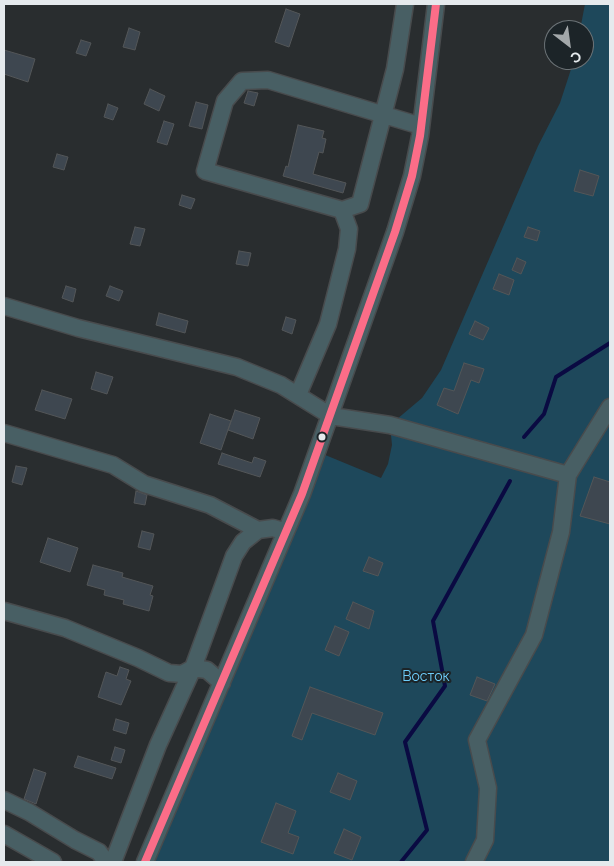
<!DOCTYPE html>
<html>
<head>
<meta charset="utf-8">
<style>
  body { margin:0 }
  #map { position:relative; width:614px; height:866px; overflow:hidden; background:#292d2f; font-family:Raleway,sans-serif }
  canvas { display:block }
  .frame { position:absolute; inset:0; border:5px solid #e5eaed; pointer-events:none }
  .north { position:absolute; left:544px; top:20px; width:50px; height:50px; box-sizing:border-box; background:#1c2428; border:1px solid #6c7377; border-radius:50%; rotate:150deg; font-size:14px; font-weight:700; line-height:20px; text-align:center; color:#e5eaed }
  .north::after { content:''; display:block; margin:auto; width:18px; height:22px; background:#a3a8aa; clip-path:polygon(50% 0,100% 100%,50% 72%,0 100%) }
</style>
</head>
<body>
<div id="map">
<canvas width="614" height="866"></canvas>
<div class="frame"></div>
<div class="north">С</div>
</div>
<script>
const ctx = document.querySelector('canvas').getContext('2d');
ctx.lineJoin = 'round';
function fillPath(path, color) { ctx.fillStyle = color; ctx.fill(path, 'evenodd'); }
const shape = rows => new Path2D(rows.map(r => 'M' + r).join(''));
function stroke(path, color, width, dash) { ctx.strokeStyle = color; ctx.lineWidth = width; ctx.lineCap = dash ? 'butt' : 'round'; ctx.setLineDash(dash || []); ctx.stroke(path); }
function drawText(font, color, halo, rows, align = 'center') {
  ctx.font = font + ' Raleway,sans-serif'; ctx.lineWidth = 4; ctx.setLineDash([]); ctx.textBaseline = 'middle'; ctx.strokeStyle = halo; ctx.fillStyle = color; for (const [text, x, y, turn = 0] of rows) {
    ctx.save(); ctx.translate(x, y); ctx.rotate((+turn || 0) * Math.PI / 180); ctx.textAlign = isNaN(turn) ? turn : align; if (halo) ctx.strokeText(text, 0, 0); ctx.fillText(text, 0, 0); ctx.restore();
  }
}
const green = shape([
  [585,4,610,4,610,862,145,862,318,452,381,478,388,464,392,445,390,425,422,398,441,370,538,146,560,103,574,60,584,60,584,30,580,30]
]);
const stream = shape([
  [524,437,544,414,556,377,610,343],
  [401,862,427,830,405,742,445,686,433,621,510,481]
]);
const building = shape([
  [286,9,300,14,289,47,275,42,286,9],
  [129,28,140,32,135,50,123,47,129,28],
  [81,40,91,43,86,56,76,53,81,40],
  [4,50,35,59,28,82,4,74,4,50],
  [150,89,165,96,159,111,144,104,150,89],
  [248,91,258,93,254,106,244,103,248,91],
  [196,102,208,105,202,129,189,126,196,102],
  [108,104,118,108,113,120,104,117,108,104],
  [164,121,174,124,167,145,157,142,164,121],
  [298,125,324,131,322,138,326,139,323,153,319,152,313,174,346,183,343,193,283,176,286,166,288,167,298,125],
  [57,154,68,157,64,170,53,167,57,154],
  [580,170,599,176,593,196,574,191,580,170],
  [182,195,195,199,191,209,179,205,182,195],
  [135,227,145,229,140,246,130,244,135,227],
  [528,227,540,231,537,241,524,237,528,227],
  [239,251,251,253,248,266,236,264,239,251],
  [517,258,526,262,521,274,512,270,517,258],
  [499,274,514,280,509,295,493,289,499,274],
  [66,286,76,289,73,302,62,298,66,286],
  [110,286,123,291,119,301,106,296,110,286],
  [159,313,188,321,185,333,156,325,159,313],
  [286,317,296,320,292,334,282,330,286,317],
  [475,321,489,328,483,340,469,334,475,321],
  [464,363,484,369,479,383,471,380,458,414,437,405,444,388,454,391,464,363],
  [96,372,113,377,107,394,91,389,96,372],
  [42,390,72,399,65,419,35,410,42,390],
  [235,410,260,418,253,439,228,430,235,410],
  [210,414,231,421,221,450,200,443,210,414],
  [222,453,252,463,254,457,266,461,260,477,218,464,222,453],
  [16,466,27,468,22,485,12,482,16,466],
  [594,477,610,482,610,524,580,516,594,477],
  [136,491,147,495,145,505,134,503,136,491],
  [142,531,154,534,150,550,138,547,142,531],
  [48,538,78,548,70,572,40,562,48,538],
  [369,557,383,563,378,576,363,571,369,557],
  [93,565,123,573,122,577,153,586,150,595,153,596,149,611,123,604,124,600,104,595,105,590,87,585,93,565],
  [353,602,374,611,369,629,346,619,353,602],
  [335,626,349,632,339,656,325,650,335,626],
  [120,667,129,670,126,679,131,681,121,705,98,697,106,672,117,676,120,667],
  [477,677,495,684,487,701,470,695,477,677],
  [310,687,383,713,375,735,312,713,302,740,292,736,310,687],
  [116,719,129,723,126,734,113,730,116,719],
  [115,747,125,750,121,763,111,760,115,747],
  [78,756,116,768,112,779,74,767,78,756],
  [34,769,46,773,36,804,24,799,34,769],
  [338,773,357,781,350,800,330,792,338,773],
  [276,803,296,811,288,833,299,837,293,854,261,842,276,803],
  [344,829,361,837,352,860,334,853,344,829]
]);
const minor = shape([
  [342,210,360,204,395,69,405,4],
  [4,306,78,328,237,367,281,385,331,416,390,425,568,475,561,532,534,635,477,740,488,788,485,840,474,862],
  [298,395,328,324,347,249,349,229,342,210,205,171,225,101,242,81,268,80,421,126],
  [4,433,113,465,144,484,210,505,258,530,273,528,286,532],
  [568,475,610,407],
  [4,611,65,628,138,658,169,673,182,674,193,668,207,670,222,683],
  [4,800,29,812,75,840,99,852,106,862],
  [4,834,53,862],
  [113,862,158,745,193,668,234,556,243,542,258,530],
  [145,862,302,494,395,232,412,176,420,136,436,4]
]);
const bus1 = shape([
  [145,862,302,494,395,232,412,176,420,136,436,4]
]);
const markers = [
  [322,437,4.5,"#e5eaed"]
];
const parkNames = [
  ["Восток",426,677]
];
fillPath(green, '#1e485b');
stroke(stream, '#0a0a42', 4);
fillPath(building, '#3e4750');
stroke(building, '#535658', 1);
stroke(minor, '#484b4d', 19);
stroke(minor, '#485f64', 16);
stroke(bus1, '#fb6d88', 8);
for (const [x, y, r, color] of markers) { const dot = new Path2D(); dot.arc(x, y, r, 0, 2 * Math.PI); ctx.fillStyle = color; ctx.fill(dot); stroke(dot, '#1c2428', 2); }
drawText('14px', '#6ecdfa', '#1c2428', parkNames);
</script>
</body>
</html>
